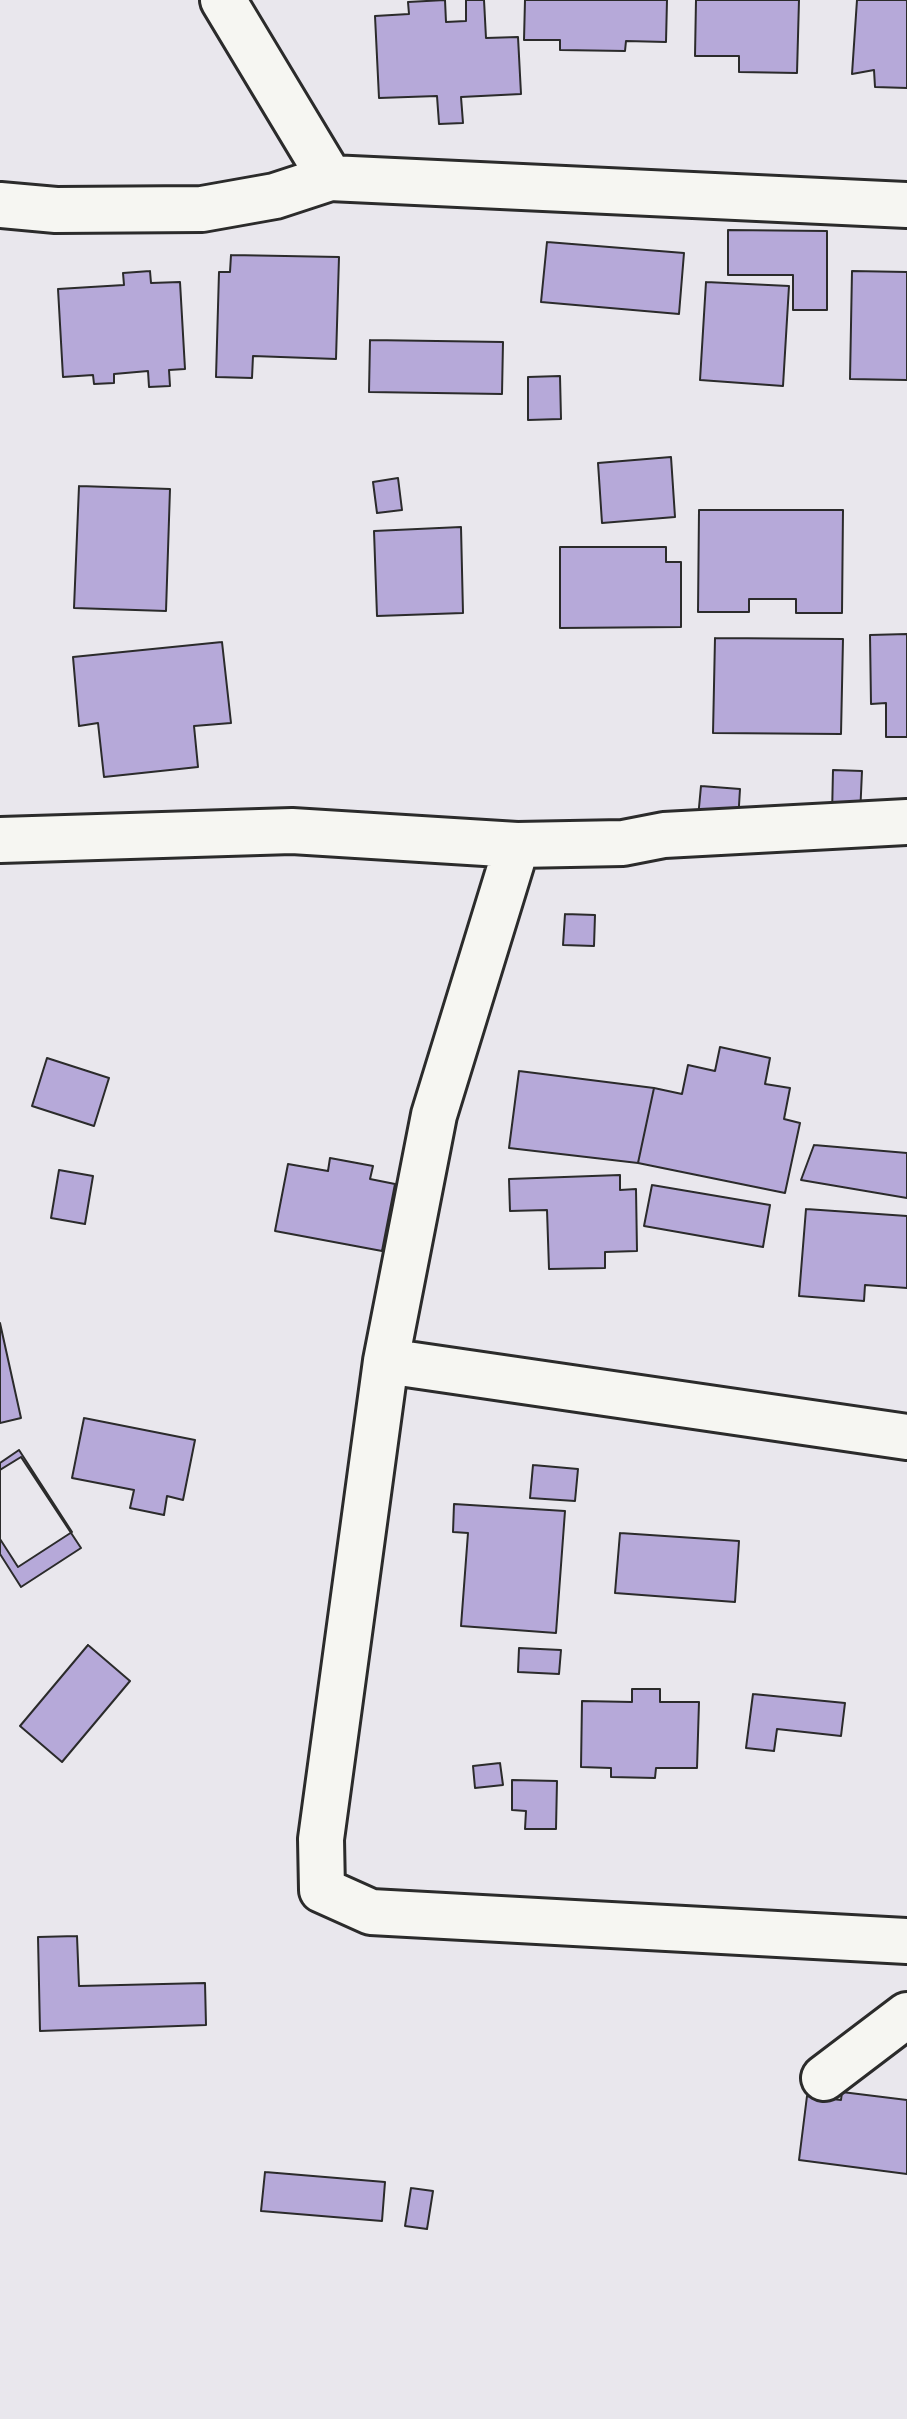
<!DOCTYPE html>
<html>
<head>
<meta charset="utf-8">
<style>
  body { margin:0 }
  canvas { display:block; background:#e9e7ed }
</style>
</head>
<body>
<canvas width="907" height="2419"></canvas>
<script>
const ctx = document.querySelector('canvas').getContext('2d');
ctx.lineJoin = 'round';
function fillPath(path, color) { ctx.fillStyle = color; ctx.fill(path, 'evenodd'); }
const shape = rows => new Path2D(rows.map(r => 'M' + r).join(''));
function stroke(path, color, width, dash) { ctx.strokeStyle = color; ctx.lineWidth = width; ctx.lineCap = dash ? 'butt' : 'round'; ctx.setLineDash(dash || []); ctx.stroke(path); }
const building = shape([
  [445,0,446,22,466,21,466,0,484,0,486,38,518,37,521,94,461,97,463,123,439,124,437,96,379,98,375,16,409,14,408,2,445,0],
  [525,0,667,0,666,42,626,41,625,51,560,50,560,40,524,40,525,0],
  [696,0,799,0,797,73,739,72,739,56,695,56,696,0],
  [857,0,907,0,907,88,875,87,874,70,852,74,857,0],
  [728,230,827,231,827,310,793,310,793,275,728,275,728,230],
  [547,242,684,253,679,314,541,302,547,242],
  [231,255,339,257,336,359,253,356,252,378,216,377,219,272,230,272,231,255],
  [150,271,151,283,180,282,185,369,169,370,170,386,149,387,148,371,114,374,114,383,94,384,93,375,63,377,58,289,124,285,123,273,150,271],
  [852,271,907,272,907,380,850,379,852,271],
  [706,282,789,286,783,386,700,380,706,282],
  [370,340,503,342,502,394,369,392,370,340],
  [560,376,561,419,528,420,528,377,560,376],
  [671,457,675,517,602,523,598,463,671,457],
  [398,478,402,510,377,513,373,482,398,478],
  [79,486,170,489,166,611,74,608,79,486],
  [699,510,843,510,842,613,796,613,796,599,749,599,749,612,698,612,699,510],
  [461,527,463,613,377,616,374,531,461,527],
  [560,547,666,547,666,562,681,562,681,627,560,628,560,547],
  [907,634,907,737,886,737,886,703,871,704,870,635,907,634],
  [715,638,843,639,841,734,713,733,715,638],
  [222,642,231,723,194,726,198,767,104,777,98,723,79,726,73,657,222,642],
  [833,770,862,771,860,816,832,816,833,770],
  [701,786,740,789,738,822,698,818,701,786],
  [565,914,595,915,594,946,563,945,565,914],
  [720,1047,770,1058,765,1084,790,1088,784,1119,800,1123,785,1193,638,1163,654,1088,682,1094,688,1065,715,1071,720,1047],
  [47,1058,109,1078,94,1126,32,1106,47,1058],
  [519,1071,654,1088,638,1163,509,1148,519,1071],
  [814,1145,907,1153,907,1198,801,1180,814,1145],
  [330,1158,373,1166,370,1179,395,1184,382,1251,275,1231,288,1164,328,1171,330,1158],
  [59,1170,93,1176,85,1224,51,1218,59,1170],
  [620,1175,620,1190,636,1189,637,1251,605,1252,605,1268,549,1269,547,1210,510,1211,509,1179,620,1175],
  [652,1185,770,1205,763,1247,644,1226,652,1185],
  [806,1209,907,1216,907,1288,865,1285,864,1301,799,1296,806,1209],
  [0,1323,21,1418,0,1423,0,1323],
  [84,1418,195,1440,183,1500,167,1496,164,1515,130,1508,134,1490,72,1478,84,1418],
  [19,1450,72,1532,18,1567,0,1539,0,1463,19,1450],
  [21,1457,81,1548,21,1587,0,1554,0,1470,21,1457],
  [533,1465,578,1469,575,1501,530,1498,533,1465],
  [454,1504,565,1511,556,1633,461,1626,468,1533,453,1532,454,1504],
  [620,1533,739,1541,735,1602,615,1593,620,1533],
  [88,1645,130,1681,62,1762,20,1726,88,1645],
  [519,1648,561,1650,559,1674,518,1672,519,1648],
  [632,1689,660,1689,660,1702,699,1702,697,1768,656,1768,655,1778,611,1777,611,1768,581,1767,582,1701,632,1702,632,1689],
  [753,1694,845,1703,841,1736,777,1729,774,1751,746,1748,753,1694],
  [500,1763,503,1785,475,1788,473,1766,500,1763],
  [512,1780,557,1781,556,1829,525,1829,526,1811,512,1810,512,1780],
  [77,1936,79,1986,205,1983,206,2025,40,2031,38,1937,77,1936],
  [842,2092,907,2100,907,2174,799,2160,807,2096,841,2100,842,2092],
  [265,2172,385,2182,382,2221,261,2211,265,2172],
  [411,2188,433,2191,427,2229,405,2226,411,2188]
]);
const minor = shape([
  [223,0,330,178],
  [0,205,56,210,202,209,275,196,330,178,907,205],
  [907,822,664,835,623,843,517,845,434,1115,386,1361,321,1839,322,1890,371,1912,907,1941],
  [0,840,292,831,517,845],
  [386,1361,907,1437],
  [824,2078,907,2015]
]);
fillPath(building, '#b6a9d9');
stroke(building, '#2b2b2b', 2);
stroke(minor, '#2b2b2b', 50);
stroke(minor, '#f6f6f2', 44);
</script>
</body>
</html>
